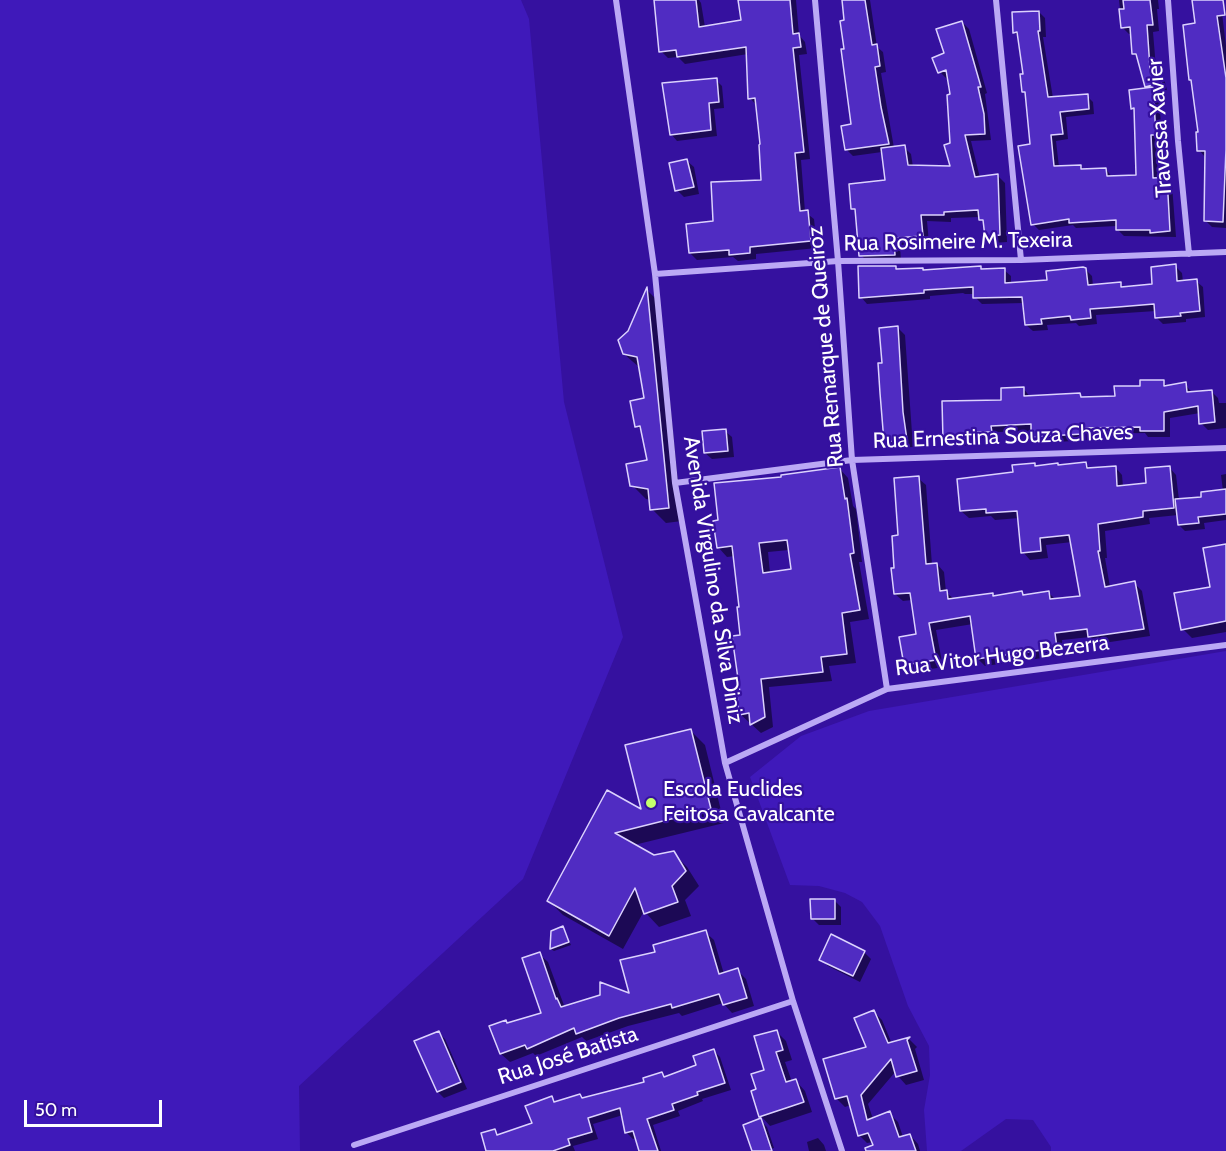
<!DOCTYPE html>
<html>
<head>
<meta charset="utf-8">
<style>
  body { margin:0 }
  #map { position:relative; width:1226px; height:1151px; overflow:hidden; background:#35119f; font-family:Cabin,sans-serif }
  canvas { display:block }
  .scale { position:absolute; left:24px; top:1100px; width:138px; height:27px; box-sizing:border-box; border:3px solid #fff; border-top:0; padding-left:8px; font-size:18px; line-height:21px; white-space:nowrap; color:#fff; -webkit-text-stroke:4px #35119f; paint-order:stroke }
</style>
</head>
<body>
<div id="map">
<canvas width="1226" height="1151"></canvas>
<div class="scale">50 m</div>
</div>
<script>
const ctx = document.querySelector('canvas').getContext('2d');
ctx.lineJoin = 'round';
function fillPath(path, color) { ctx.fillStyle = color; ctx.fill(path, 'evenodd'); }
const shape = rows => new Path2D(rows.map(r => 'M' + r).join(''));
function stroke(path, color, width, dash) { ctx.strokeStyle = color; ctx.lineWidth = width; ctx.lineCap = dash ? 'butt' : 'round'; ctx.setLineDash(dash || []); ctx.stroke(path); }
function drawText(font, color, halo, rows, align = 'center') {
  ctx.font = font + ' Cabin,sans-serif'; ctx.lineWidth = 4.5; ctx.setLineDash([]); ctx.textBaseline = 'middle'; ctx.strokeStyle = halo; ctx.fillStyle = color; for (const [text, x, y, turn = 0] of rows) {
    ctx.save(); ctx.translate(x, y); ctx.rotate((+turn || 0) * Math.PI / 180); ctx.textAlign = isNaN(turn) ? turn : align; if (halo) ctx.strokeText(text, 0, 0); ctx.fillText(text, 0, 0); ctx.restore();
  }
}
const green = shape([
  [0,0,521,0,529,19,564,402,623,637,523,879,299,1086,300,1151,0,1151],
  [1226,651,1226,1151,1051,1151,1051,1147,1033,1120,1006,1119,961,1151,927,1151,924,1110,930,1075,929,1046,908,1006,880,926,862,902,845,893,819,886,790,885,750,777,801,736,869,711]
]);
const shadow = shape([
  [655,0,699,0,701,3,705,27,743,21,740,0,796,0,799,35,805,42,807,54,799,55,810,159,801,160,805,212,814,219,817,248,756,254,756,259,738,261,733,257,697,260,690,253,715,223,762,181,757,106,750,98,748,54,685,64,678,57,668,58,661,51],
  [843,0,870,0,877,47,883,52,886,72,881,73,894,148,904,147,911,154,913,167,952,167,952,95,949,78,947,79,940,72,945,54,962,22,969,29,987,93,985,94,991,140,971,141,980,178,998,176,1005,183,1007,242,993,243,986,236,985,224,980,217,951,218,951,222,927,221,929,243,900,245,901,262,868,262,861,255,857,212,853,209,887,182,882,152,853,156,847,150,853,126,845,50,846,22],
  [1119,0,1158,0,1159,9,1157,9,1159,31,1153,32,1156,68,1163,75,1167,90,1157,93,1159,95,1162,140,1156,140,1158,179,1166,179,1172,185,1176,237,1124,236,1118,230,1117,226,1076,228,1073,225,1039,230,1033,224,1031,146,1026,94,1024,92,1024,75,1019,37,1014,32,1039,12,1045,18,1046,37,1043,37,1053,98,1087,96,1093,102,1094,114,1066,117,1068,139,1056,141,1059,167,1081,166,1085,171,1106,169,1112,177,1138,176,1135,111,1132,108,1149,89,1146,86,1139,59,1133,53,1132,34,1129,34,1122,27],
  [1193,0,1214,0,1222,13,1226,46,1226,228,1212,227,1205,220,1205,157,1199,150,1197,25],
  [716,80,722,86,724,108,714,109,717,136,677,141,671,134],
  [687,161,694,167,699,194,684,197,677,190],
  [1175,266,1182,273,1183,282,1196,281,1203,287,1205,317,1186,319,1186,322,1163,324,1157,318,1156,311,1096,315,1097,324,1079,326,1076,323,1047,325,1048,330,1033,331,1026,325,1024,303,982,304,975,297,975,294,965,294,963,293,930,296,930,299,867,304,861,297,895,267,898,270,923,269,924,271,980,268,983,270,1004,270,1011,276,1011,284,1048,282,1085,269,1092,276,1093,286,1120,284,1125,288,1154,286],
  [647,290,660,303,682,521,666,523,652,509,651,500,646,499,632,485,648,461,643,432,637,426,646,399,640,368,624,354],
  [898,328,905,335,913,447,892,448,886,441,883,364],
  [1163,382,1168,387,1185,384,1192,393,1211,391,1218,398,1219,403,1226,403,1226,428,1208,430,1201,423,1200,413,1170,418,1170,437,1148,437,1145,433,1088,434,1089,440,1040,443,1033,436,1033,431,998,432,998,438,978,438,979,445,951,446,945,439,1024,389,1030,397,1080,395,1084,399,1116,397,1141,387],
  [725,431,732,437,734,457,712,459,705,453],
  [1034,464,1037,467,1086,464,1091,469,1115,467,1122,475,1123,487,1148,484,1169,467,1176,475,1179,500,1203,498,1223,491,1221,475,1226,474,1226,520,1204,523,1205,529,1185,531,1179,525,1178,515,1149,518,1150,524,1105,531,1107,558,1105,558,1110,587,1134,583,1142,591,1150,636,1097,644,1090,637,1062,640,1064,655,985,666,978,659,973,624,936,630,943,667,913,672,905,664,918,635,912,600,903,601,895,594,895,569,899,537,918,478,926,485,932,565,937,564,944,572,946,592,955,600,992,594,995,597,1022,593,1025,596,1049,593,1056,600,1082,597,1072,542,1046,545,1048,558,1030,560,1023,552,1019,518,995,520,991,516,969,518,961,511,1015,473],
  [839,468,848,478,853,506,856,509,862,562,859,562,869,619,850,622,856,663,829,666,832,681,769,687,773,727,761,733,740,714,741,636,735,556,727,557,718,547,783,478],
  [789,550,792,571,770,573,768,552],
  [1226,546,1226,632,1192,638,1183,629,1212,588],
  [691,731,705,745,724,823,634,845,653,856,673,853,687,867,699,886,685,900,691,916,659,927,644,911,623,949,563,915,549,901,608,792,643,812],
  [834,900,841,907,841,925,819,925,812,918],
  [562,928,571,945,554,951,551,949,552,932],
  [705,932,714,940,724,974,737,970,746,979,754,1006,732,1013,723,1003,682,1016,679,1013,628,1026,586,1041,582,1037,536,1056,533,1053,510,1062,501,1054,505,1021,508,1024,543,1014,539,954,548,962,565,1008,631,996,657,953],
  [832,937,865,953,871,959,860,982,828,966,821,959],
  [874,1012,882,1020,892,1044,909,1039,917,1047,915,1049,924,1080,906,1085,898,1076,896,1071,868,1104,873,1119,889,1113,898,1122,903,1137,910,1135,918,1144,920,1151,871,1151,875,1146,873,1142,867,1143,859,1135,851,1105,845,1107,836,1098,868,1048],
  [776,1031,786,1041,792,1060,785,1062,792,1082,796,1081,805,1091,812,1112,770,1126,761,1116,758,1090],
  [439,1033,445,1039,467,1089,444,1098,438,1092],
  [713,1050,720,1057,731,1090,702,1099,703,1101,678,1111,680,1116,653,1125,661,1151,641,1151,637,1138,633,1139,626,1132,623,1115,593,1124,598,1139,573,1146,575,1151,488,1151,495,1131,499,1135,533,1124,552,1098,556,1103,580,1095,583,1099,646,1083,662,1074,666,1078,698,1065],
  [760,1120,767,1127,774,1148,756,1151],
  [818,1138,824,1145,826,1151,809,1151,807,1142]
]);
const building = shape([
  [654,0,696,0,699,27,741,20,738,0,790,0,793,34,799,33,801,47,793,48,804,152,795,153,800,211,808,210,811,241,750,247,750,253,729,255,729,250,689,253,686,224,713,221,711,182,761,180,759,145,760,144,755,98,748,99,746,47,677,57,676,50,659,52,654,0],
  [842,0,865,0,872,45,877,44,880,66,875,67,881,107,889,144,845,150,841,126,851,124,841,49,844,49,840,21,844,20,842,0],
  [1123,0,1150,0,1153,25,1147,25,1150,68,1156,67,1161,83,1145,87,1136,54,1132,54,1130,27,1121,28,1119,9,1124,9,1123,0],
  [1192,0,1223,0,1225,15,1217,16,1226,78,1226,149,1223,222,1204,221,1205,151,1197,151,1196,132,1198,132,1191,80,1189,80,1183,25,1195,23,1192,0],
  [1039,11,1040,31,1038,31,1048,97,1088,94,1089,109,1060,112,1063,134,1051,135,1054,166,1081,165,1081,169,1106,168,1107,176,1136,175,1134,108,1131,109,1129,90,1153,87,1156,135,1151,135,1153,178,1167,177,1170,231,1150,233,1150,230,1116,230,1116,220,1069,223,1069,219,1031,225,1018,146,1030,144,1025,92,1022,92,1020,74,1023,74,1017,32,1013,33,1012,12,1039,11],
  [962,21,981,87,978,87,984,114,985,134,965,135,975,177,998,174,1000,235,985,237,983,220,979,220,978,210,944,212,944,215,921,215,923,236,894,238,895,255,859,256,855,209,851,209,849,184,885,180,881,148,905,145,908,165,950,166,944,145,950,143,947,95,950,94,946,70,938,73,932,58,944,53,936,29,962,21],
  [717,78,719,102,709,103,711,130,670,135,662,83,717,78],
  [687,159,694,187,675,191,669,163,687,159],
  [1176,264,1177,281,1197,279,1200,311,1180,313,1181,316,1155,318,1154,304,1118,307,1090,309,1091,318,1071,320,1070,316,1041,319,1042,324,1025,325,1022,297,973,298,973,287,924,290,924,293,859,298,858,266,896,266,896,269,923,268,923,270,981,266,981,269,1005,268,1005,283,1047,280,1046,271,1083,267,1086,268,1088,285,1121,282,1121,287,1152,284,1151,267,1176,264],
  [647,287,669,508,650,510,648,489,630,486,626,464,647,460,640,426,635,427,630,401,644,398,637,357,623,354,618,340,628,331,647,287],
  [898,326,903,412,907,440,884,442,880,393,878,363,882,363,879,328,898,326],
  [1140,380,1164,380,1164,386,1186,382,1187,392,1212,390,1215,422,1199,424,1198,406,1164,412,1164,431,1140,431,1140,427,1082,428,1082,434,1031,437,1031,424,991,426,992,432,972,432,973,439,943,440,942,401,1001,400,1001,388,1024,387,1024,396,1080,393,1081,397,1115,396,1114,386,1140,386,1140,380],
  [726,429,728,451,704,453,702,431,726,429],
  [1086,462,1087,468,1116,466,1117,486,1146,483,1145,468,1170,466,1174,508,1143,511,1143,517,1098,524,1100,551,1098,551,1105,587,1135,581,1144,629,1088,637,1087,629,1055,633,1057,648,976,659,970,616,929,623,936,660,904,665,899,637,916,634,910,593,894,594,891,568,894,568,892,536,898,535,894,478,919,476,926,564,937,563,940,591,947,590,948,599,993,593,993,596,1022,591,1023,595,1049,591,1050,599,1080,596,1069,535,1040,538,1041,551,1021,553,1017,511,986,513,986,509,960,511,957,479,1013,472,1012,465,1035,463,1035,466,1058,463,1058,465,1086,462],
  [840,467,845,499,847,498,854,553,850,554,860,610,842,613,847,654,821,657,823,672,761,679,765,717,750,725,749,713,739,715,737,694,740,693,732,636,740,635,737,607,739,607,732,546,717,548,713,521,718,520,714,483,781,477,781,475,840,467],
  [787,540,791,569,763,573,759,543,787,540],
  [1226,489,1226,514,1198,517,1199,523,1178,525,1175,499,1201,497,1201,492,1226,489],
  [1226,544,1226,621,1181,630,1174,593,1210,587,1203,548,1226,544],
  [691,729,711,809,615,833,654,855,674,851,686,871,672,886,678,902,644,914,635,888,609,936,547,901,607,790,641,809,625,745,691,729],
  [810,899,835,899,835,919,811,919,810,899],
  [563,926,569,942,550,949,551,931,563,926],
  [706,930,719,974,738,968,747,998,723,1005,719,994,672,1008,671,1004,619,1018,576,1034,574,1028,527,1049,525,1045,500,1054,489,1026,506,1020,507,1023,541,1013,522,958,540,952,556,999,557,998,561,1007,600,995,600,982,629,993,620,960,655,952,653,945,706,930],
  [831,934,865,951,853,976,819,960,831,934],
  [874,1010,888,1043,910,1037,907,1040,917,1071,896,1077,891,1059,861,1095,867,1120,890,1111,899,1137,910,1134,916,1151,866,1151,865,1148,873,1145,868,1133,858,1136,847,1096,835,1099,823,1059,866,1047,854,1018,874,1010],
  [777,1030,783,1050,776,1052,786,1082,796,1079,804,1102,759,1117,751,1091,756,1089,751,1074,764,1070,754,1036,777,1030],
  [439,1031,461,1082,437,1092,414,1041,439,1031],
  [714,1049,725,1083,697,1092,698,1095,672,1104,674,1110,647,1119,658,1151,639,1151,633,1131,625,1133,620,1108,588,1118,592,1132,568,1139,570,1145,553,1151,486,1151,481,1133,495,1129,497,1135,532,1123,525,1106,552,1096,554,1102,580,1094,582,1098,644,1082,643,1078,662,1072,664,1077,696,1065,693,1056,714,1049],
  [761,1118,772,1151,752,1151,743,1125,761,1118]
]);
const minor = shape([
  [616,0,655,274,675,483,725,763,793,1001,842,1151],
  [815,0,838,261,852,460,887,689],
  [996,0,1021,260],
  [1168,0,1178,141,1189,254],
  [655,274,838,261,1021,260,1226,252],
  [675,483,852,460,1226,448],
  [725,763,887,689,1226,645],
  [354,1145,793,1001]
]);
const markers = [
  [651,803,6,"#c5ff6d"]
];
const streetNames = [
  ["Travessa Xavier",1160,128,-94],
  ["Rua Rosimeire M. Texeira",958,242,-1],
  ["Rua Remarque de Queiroz",826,347,-95],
  ["Rua Ernestina Souza Chaves",1003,437,-2],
  ["Avenida Virgulino da Silva Diniz",713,580,81],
  ["Rua Vitor Hugo Bezerra",1002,656,-7],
  ["Rua José Batista",568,1056,-18]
];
const poiNames = [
  ["Escola Euclides",663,790],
  ["Feitosa Cavalcante",663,815]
];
fillPath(green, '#3f19ba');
fillPath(shadow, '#0007');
fillPath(building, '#502cc2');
stroke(building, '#dcd2fe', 1.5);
stroke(minor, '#bba9f5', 6);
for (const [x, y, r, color] of markers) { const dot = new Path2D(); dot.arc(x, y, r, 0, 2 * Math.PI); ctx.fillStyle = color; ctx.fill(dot); stroke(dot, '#35119f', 2); }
drawText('22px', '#fff', '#35119f', streetNames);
drawText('22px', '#fff', '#35119f', poiNames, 'left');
</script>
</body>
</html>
